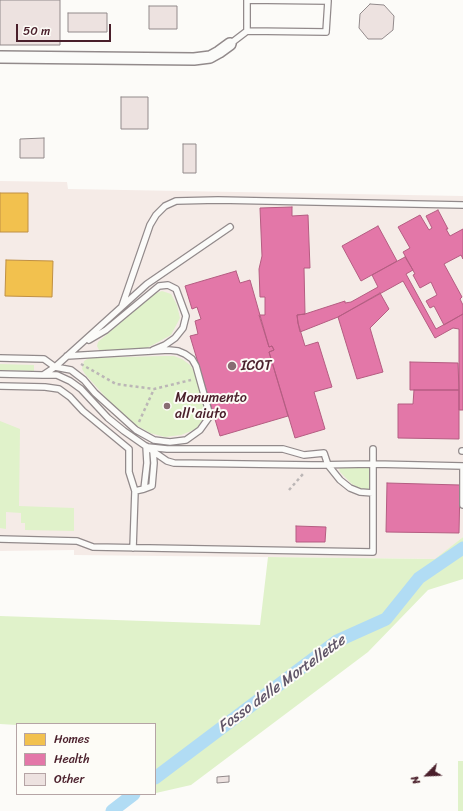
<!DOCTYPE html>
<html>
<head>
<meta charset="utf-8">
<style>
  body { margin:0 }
  #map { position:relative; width:463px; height:811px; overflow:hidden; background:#fcfbf8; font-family:Sriracha,sans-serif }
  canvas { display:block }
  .legend { position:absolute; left:16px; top:723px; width:140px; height:72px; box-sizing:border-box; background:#fdfcf7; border:1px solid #b5a4a5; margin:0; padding:5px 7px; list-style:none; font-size:12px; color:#4a1f2b }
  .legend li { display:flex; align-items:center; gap:8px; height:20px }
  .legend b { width:20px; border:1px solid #b5a4a5 }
  .north { position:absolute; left:407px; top:755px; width:40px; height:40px; -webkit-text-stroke:3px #fdfcf7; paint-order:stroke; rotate:246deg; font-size:11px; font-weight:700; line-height:16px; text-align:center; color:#4a1f2b }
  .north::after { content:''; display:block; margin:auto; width:14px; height:18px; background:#4a1f2b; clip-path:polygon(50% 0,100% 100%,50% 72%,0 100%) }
  .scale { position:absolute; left:16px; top:24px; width:95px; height:18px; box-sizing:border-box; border:2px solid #4a1f2b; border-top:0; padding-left:5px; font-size:12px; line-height:14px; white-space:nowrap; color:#4a1f2b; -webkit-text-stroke:3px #fdfcf7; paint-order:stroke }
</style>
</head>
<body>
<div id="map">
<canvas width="463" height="811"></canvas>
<ul class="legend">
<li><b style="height:11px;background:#f2c14e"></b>Homes</li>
<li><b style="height:11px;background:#e377a8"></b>Health</li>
<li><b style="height:11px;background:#ede2e0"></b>Other</li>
</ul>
<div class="north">N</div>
<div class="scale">50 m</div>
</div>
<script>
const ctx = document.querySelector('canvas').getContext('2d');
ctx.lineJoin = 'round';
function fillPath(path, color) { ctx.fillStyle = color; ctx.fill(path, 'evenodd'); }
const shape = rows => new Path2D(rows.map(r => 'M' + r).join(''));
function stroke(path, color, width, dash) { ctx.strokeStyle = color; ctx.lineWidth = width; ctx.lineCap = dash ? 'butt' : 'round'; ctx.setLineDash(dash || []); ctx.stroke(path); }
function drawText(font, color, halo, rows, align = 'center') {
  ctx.font = font + ' Sriracha,sans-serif'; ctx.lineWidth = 4; ctx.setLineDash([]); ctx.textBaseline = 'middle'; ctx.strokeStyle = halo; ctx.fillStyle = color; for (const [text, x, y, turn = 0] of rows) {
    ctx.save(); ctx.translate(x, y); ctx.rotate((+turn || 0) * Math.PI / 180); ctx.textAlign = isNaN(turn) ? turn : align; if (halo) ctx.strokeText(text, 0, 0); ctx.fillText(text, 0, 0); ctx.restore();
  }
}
const built = shape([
  [0,181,67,182,68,189,463,196,463,537,436,559,74,555,74,550,0,551]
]);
const green = shape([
  [162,291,171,294,177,305,180,318,171,335,147,348,103,352,99,350,97,346,98,342,154,294],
  [164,356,174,356,182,359,190,365,195,373,206,415,196,429,181,435,165,437,150,433,136,425,110,402,85,374,82,369,84,361,89,358],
  [0,364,34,365,34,371,0,370],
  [0,421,20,429,19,506,74,508,74,531,25,530,25,523,21,523,21,513,6,512,6,529,0,528],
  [341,467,369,467,369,489,360,489,352,484,340,472,339,469],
  [463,537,463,579,428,590,368,652,191,785,156,793,155,724,17,725,0,724,0,616,260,625,268,557,435,559],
  [458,761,463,761,463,811,458,811]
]);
const homes = shape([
  [0,193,28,193,28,232,0,232,0,193],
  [6,260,53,261,52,297,5,296,6,260]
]);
const health = shape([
  [292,207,292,216,308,215,310,268,304,268,305,314,297,315,298,323,305,346,318,342,332,387,314,392,325,429,295,438,269,352,274,350,272,346,269,347,259,315,265,315,265,297,260,297,259,269,262,256,260,208,292,207],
  [438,210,448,229,446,229,450,236,463,229,463,259,461,255,444,264,462,297,460,299,463,305,463,314,444,325,434,306,430,308,426,301,437,295,431,282,420,288,413,275,415,274,403,252,410,248,398,227,420,215,429,230,432,228,426,216,438,210],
  [378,226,397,261,361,281,342,246,378,226],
  [405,257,413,270,406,274,436,329,463,314,463,410,459,410,459,329,453,328,435,338,403,281,338,317,300,332,298,323,297,315,305,314,345,301,345,303,351,302,378,287,372,275,405,257],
  [236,271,240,283,250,280,269,347,272,346,274,350,269,352,288,416,220,436,190,336,198,334,195,321,201,319,197,307,192,309,185,286,236,271],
  [380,293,389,309,370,328,383,372,357,379,338,317,380,293],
  [410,362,458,363,459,390,410,390,410,362],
  [414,390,459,390,459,439,398,438,398,404,413,404,414,390],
  [387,483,460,485,459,533,386,532,387,483],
  [296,526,326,527,325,542,296,542,296,526]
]);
const canal = shape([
  [155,778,337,641,386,619,419,578,463,548],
  [112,811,134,794]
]);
const building = shape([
  [0,0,60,0,60,45,0,45,0,0],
  [370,4,384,5,394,16,393,30,382,39,368,39,359,28,360,14,370,4],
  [149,6,177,6,177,29,149,29,149,6],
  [68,13,107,13,107,32,68,32,68,13],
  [121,97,148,97,148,129,121,129,121,97],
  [44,138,44,158,20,158,20,139,44,138],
  [183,144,196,144,196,173,183,173,183,144],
  [229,776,229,782,217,783,217,777,229,776]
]);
const path = shape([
  [81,364,116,384,154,389,191,380],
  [139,422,154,389],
  [289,490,303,474]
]);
const lane = shape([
  [230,44,247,31,247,0,328,1,326,32,247,31],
  [122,306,150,225,156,215,165,206,176,201,218,200,463,205],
  [89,340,106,330,159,286,168,285,176,289,186,316,183,328,175,338,165,345,153,350],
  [0,358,44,359,55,367,71,370,84,380,95,393,136,430,154,440,170,442,186,440,200,430,210,416,196,366,192,359,185,354,178,351,169,350,67,356],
  [0,374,43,375,55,367,147,284,230,227],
  [43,375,57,375,70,381,81,389,108,418,124,431,167,461,174,463,312,465,374,464,463,466],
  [0,386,45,387,59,389,70,397,83,411,129,449,129,472,135,491,144,489,147,463,146,446],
  [148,447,167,449,283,449,304,455,324,453,328,465,340,480,350,488,360,492,373,493],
  [462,451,463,451],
  [463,466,463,505],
  [144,489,152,486,154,463,153,451],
  [0,539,77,541,93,547,373,552,373,449],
  [133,548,135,491]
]);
const street = shape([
  [0,57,194,59,210,57,219,52,230,44]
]);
const markers = [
  [232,366,5,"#886c73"],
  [167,406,4,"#886c73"]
];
const poiNames = [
  ["ICOT",241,366],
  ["Monumento",175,398],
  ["all'aiuto",175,414]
];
const waterNames = [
  ["Fosso delle Mortellette",282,684,-36]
];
fillPath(built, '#f5ebe7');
fillPath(green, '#e0f2ca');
fillPath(homes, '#f2c14e');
stroke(homes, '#c09044', 1);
fillPath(health, '#e377a8');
stroke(health, '#b55d82', 1);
stroke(canal, '#b1dcf4', 13);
fillPath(building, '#ede2e0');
stroke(building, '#928a8b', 1);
stroke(lane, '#928a8b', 8);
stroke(street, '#928a8b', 14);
stroke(path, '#bbb6b6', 2.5, [3, 3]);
stroke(lane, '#fbfbf9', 5.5);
stroke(street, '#fbfbf9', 11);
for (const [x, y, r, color] of markers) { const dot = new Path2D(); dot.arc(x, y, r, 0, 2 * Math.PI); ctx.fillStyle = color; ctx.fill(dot); stroke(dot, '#fdfcf7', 1.5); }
drawText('14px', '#4a1f2b', '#fdfcf7', poiNames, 'left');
drawText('italic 15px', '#5f5467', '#fdfcf7', waterNames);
</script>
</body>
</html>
